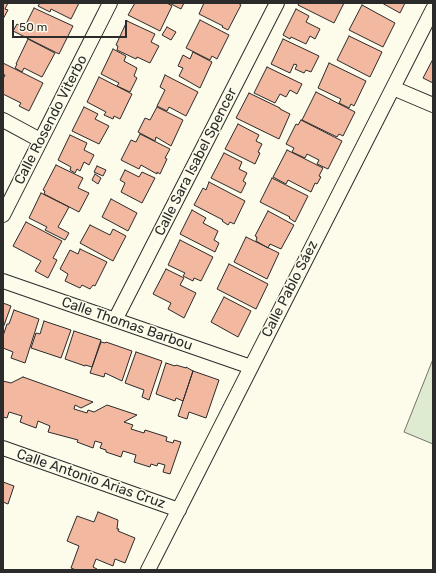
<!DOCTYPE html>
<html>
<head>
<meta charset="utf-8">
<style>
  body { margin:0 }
  #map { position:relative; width:436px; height:573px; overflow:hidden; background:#fdfbea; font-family:Rubik,sans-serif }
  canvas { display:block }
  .frame { position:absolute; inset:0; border:4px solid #2b2b2b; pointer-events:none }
  .scale { position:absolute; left:12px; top:20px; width:115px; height:18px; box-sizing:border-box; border:2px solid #2b2b2b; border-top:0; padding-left:5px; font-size:12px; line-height:14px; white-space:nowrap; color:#2b2b2b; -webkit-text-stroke:3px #fdfbea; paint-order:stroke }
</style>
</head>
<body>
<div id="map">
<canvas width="436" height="573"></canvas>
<div class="frame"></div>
<div class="scale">50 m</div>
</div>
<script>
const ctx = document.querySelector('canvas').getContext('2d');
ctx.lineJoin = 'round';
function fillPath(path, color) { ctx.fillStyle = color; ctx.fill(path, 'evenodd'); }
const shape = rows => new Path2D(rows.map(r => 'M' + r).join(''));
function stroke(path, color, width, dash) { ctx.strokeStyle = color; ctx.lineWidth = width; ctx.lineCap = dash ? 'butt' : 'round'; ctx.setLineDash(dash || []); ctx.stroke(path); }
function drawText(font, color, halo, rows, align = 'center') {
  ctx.font = font + ' Rubik,sans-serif'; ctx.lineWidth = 3; ctx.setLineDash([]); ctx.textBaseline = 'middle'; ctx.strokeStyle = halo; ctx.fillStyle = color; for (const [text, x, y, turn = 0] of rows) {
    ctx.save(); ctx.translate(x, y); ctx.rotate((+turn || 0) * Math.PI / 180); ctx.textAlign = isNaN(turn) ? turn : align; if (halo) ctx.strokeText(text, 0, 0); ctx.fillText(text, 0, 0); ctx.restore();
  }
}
const green = shape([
  [433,359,433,444,404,432,433,359]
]);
const building = shape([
  [3,3,8,3,5,9,8,10,3,19,3,3],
  [40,3,79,3,71,19,51,9,50,12,38,6,40,3],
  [135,3,167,3,172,6,160,31,128,15,135,3],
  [169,3,184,3,181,9,169,3],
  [204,3,238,3,241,5,228,30,222,27,223,26,199,14,204,3],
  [299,3,344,3,334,23,298,5,299,3],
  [382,3,405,3,400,13,382,3],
  [362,5,395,23,383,47,349,30,362,5],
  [34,8,73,26,59,54,13,31,17,24,24,28,34,8],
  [296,9,309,16,306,22,320,29,315,39,310,36,306,44,291,37,290,39,283,35,296,9],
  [200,20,229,35,217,59,212,56,210,60,186,48,200,20],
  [127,21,155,34,151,42,159,46,150,63,137,57,136,59,117,50,118,46,116,45,127,21],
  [167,27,176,32,171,40,162,35,167,27],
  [349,36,382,52,370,77,337,60,349,36],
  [28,39,55,53,42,77,24,68,22,72,15,68,17,64,16,64,28,39],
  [283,39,319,56,311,72,306,70,304,73,295,69,297,65,294,64,290,73,271,64,283,39],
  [113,49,126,56,124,61,137,68,134,76,137,78,130,92,117,86,119,83,101,74,113,49],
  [193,52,212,62,200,88,179,76,183,68,178,66,183,55,190,59,193,52],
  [433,59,433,83,423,78,433,59],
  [3,63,43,83,29,111,19,106,21,103,3,94,3,79,5,75,3,74,3,63],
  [329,63,366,81,354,106,351,104,349,108,339,103,341,99,318,88,329,63],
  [267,67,302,84,297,94,290,90,286,97,280,94,275,103,254,93,267,67],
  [165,75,198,92,186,116,169,107,167,111,157,106,165,90,160,87,165,75],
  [99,77,132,94,120,119,114,116,113,119,104,115,106,112,87,102,99,77],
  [316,92,355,112,343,136,339,134,337,137,302,120,316,92],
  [249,93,280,108,280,109,290,114,279,139,236,118,249,93],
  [84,107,98,114,95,119,109,126,99,144,72,131,84,107],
  [157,107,183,120,171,146,156,137,155,141,138,132,145,118,150,120,157,107],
  [301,120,342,141,328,169,317,164,319,160,307,154,305,158,292,152,294,148,286,144,296,124,298,125,301,120],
  [238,124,259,135,256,141,262,144,258,152,260,153,255,164,225,149,238,124],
  [140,134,170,149,165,158,167,159,160,174,157,172,157,174,141,165,139,169,121,160,131,140,136,142,140,134],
  [70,135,87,143,84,150,94,155,89,165,84,162,80,171,77,169,75,173,70,170,71,167,58,160,70,135],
  [287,150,323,168,319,176,321,177,317,184,315,183,311,192,288,180,286,184,273,177,287,150],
  [224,153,242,162,239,169,247,173,243,181,246,183,241,193,211,178,224,153],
  [56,165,83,178,78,188,89,193,79,212,44,194,45,191,43,190,56,165],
  [97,166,106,170,103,176,94,172,97,166],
  [125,170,139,177,142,172,155,178,142,203,121,192,125,183,120,180,125,170],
  [95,174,101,178,98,184,92,180,95,174],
  [272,178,308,196,295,222,289,218,290,217,260,202,272,178],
  [209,182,245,201,234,224,230,222,228,225,222,221,223,220,194,205,203,188,206,190,209,182],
  [41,193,69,207,58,227,69,233,65,240,45,230,47,227,29,218,41,193],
  [111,199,137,213,128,231,102,217,111,199],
  [192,210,206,218,203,223,218,231,214,240,219,243,215,252,180,234,192,210],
  [268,211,294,225,281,249,270,244,268,248,256,241,257,237,255,236,268,211],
  [26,222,62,241,53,258,57,260,48,278,35,271,41,261,13,246,26,222],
  [90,225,110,235,113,229,126,236,113,261,80,243,90,225],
  [246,237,279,253,267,279,234,262,246,237],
  [180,240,213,257,201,281,194,278,193,281,183,276,185,273,168,265,180,240],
  [80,249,107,262,95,286,93,285,90,289,82,285,80,288,65,281,68,274,60,269,70,250,78,254,80,249],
  [229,264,268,284,256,309,217,289,229,264],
  [166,269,184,278,180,285,196,293,184,318,168,309,171,303,153,294,166,269],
  [224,297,251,311,238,337,211,322,224,297],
  [3,303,11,306,3,328,3,303],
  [14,310,39,319,25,363,11,358,13,352,3,348,3,336,7,324,9,324,14,310],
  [44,321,71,330,61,358,31,348,36,333,40,334,44,321],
  [74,331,101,340,92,367,85,365,85,366,65,359,74,331],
  [101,342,105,343,106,342,132,351,122,381,105,373,104,377,90,373,101,342],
  [136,352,162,361,149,400,142,397,144,390,125,383,136,352],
  [166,363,175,366,176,365,186,368,186,367,193,371,183,401,176,398,175,401,156,394,166,363],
  [193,371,219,380,206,418,189,412,187,419,178,416,193,371],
  [23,377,93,402,81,408,75,405,74,409,87,413,88,410,94,412,107,405,137,415,124,422,133,425,131,429,144,433,145,430,167,437,166,441,173,443,174,440,181,442,170,474,163,472,165,465,158,463,157,466,151,464,150,467,134,462,136,455,123,451,121,457,106,452,106,450,100,448,102,443,95,441,93,448,77,442,78,440,48,432,50,426,38,421,36,428,20,422,22,416,9,412,7,418,3,417,3,381,11,383,23,377],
  [3,482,14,486,8,504,3,502,3,482],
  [98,512,118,520,117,529,119,529,118,531,135,538,125,563,115,559,113,566,96,559,93,567,97,569,97,570,76,570,71,568,79,546,67,541,77,516,94,522,98,512]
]);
const street = shape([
  [393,88,433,105],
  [3,120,40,140],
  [3,215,110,3],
  [3,281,251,367],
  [115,320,277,3],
  [3,448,179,510],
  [148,570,433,9]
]);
const streetNames = [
  ["Calle Rosendo Viterbo",51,120,-63],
  ["Calle Sara Isabel Spencer",196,162,-63],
  ["Calle Pablo Sáez",290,289,-63],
  ["Calle Thomas Barbou",127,324,19],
  ["Calle Antonio Arias Cruz",91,479,19]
];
fillPath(green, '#deebd1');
stroke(green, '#74746e', 1);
fillPath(building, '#f2b8a0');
stroke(building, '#2b2b2b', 1);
stroke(street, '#2b2b2b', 16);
stroke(street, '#fdfbea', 14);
drawText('14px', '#2b2b2b', '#fdfbea', streetNames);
</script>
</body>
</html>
